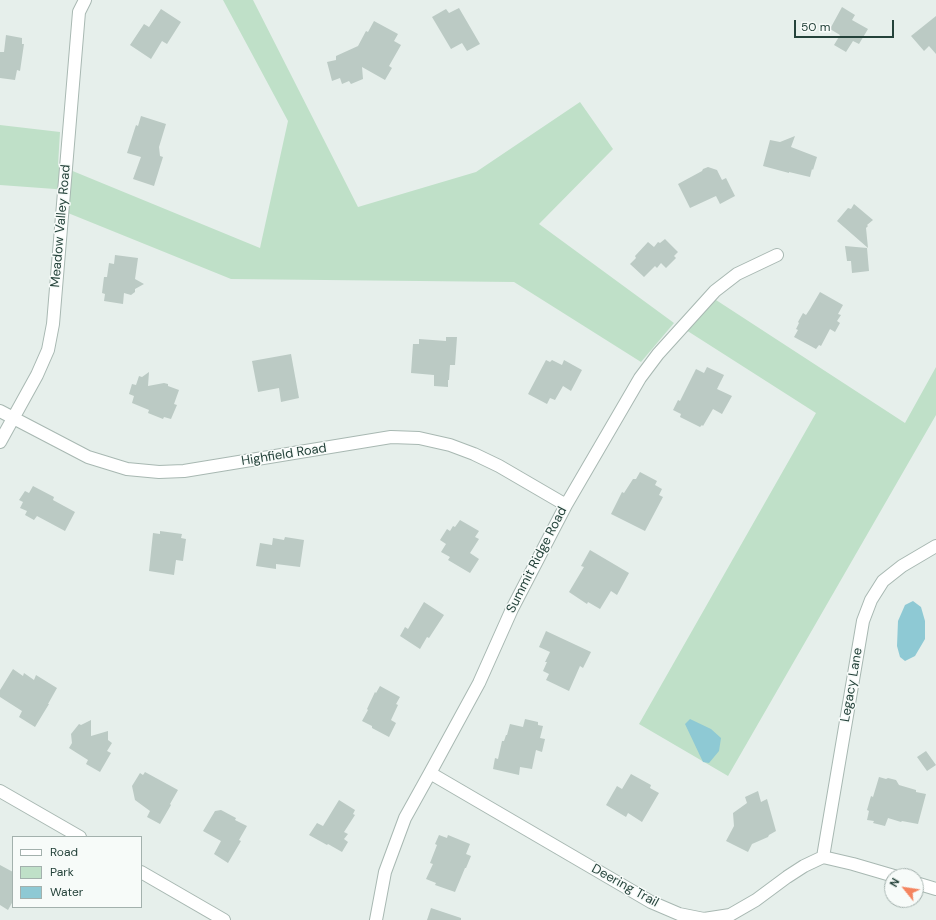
<!DOCTYPE html>
<html>
<head>
<meta charset="utf-8">
<style>
  body { margin:0 }
  #map { position:relative; width:936px; height:920px; overflow:hidden; background:#e6efeb; font-family:"DM Sans",sans-serif }
  canvas { display:block }
  .legend { position:absolute; left:12px; top:836px; width:130px; height:72px; box-sizing:border-box; background:#f7fbf9; border:1px solid #a3b1ad; margin:0; padding:5px 7px; list-style:none; font-size:12px; color:#24423a }
  .legend li { display:flex; align-items:center; gap:8px; height:20px }
  .legend b { width:20px; border:1px solid #a3b1ad }
  .north { position:absolute; left:884px; top:868px; width:40px; height:40px; box-sizing:border-box; background:#f7fbf9; border:1px solid #a3b1ad; border-radius:50%; rotate:300deg; font-size:11px; font-weight:700; line-height:16px; text-align:center; color:#24423a }
  .north::after { content:''; display:block; margin:auto; width:14px; height:18px; background:#f4845f; clip-path:polygon(50% 0,100% 100%,50% 72%,0 100%) }
  .scale { position:absolute; left:794px; top:20px; width:100px; height:18px; box-sizing:border-box; border:2px solid #24423a; border-top:0; padding-left:5px; font-size:12px; line-height:14px; white-space:nowrap; color:#24423a; -webkit-text-stroke:3px #f7fbf9; paint-order:stroke }
</style>
</head>
<body>
<div id="map">
<canvas width="936" height="920"></canvas>
<ul class="legend">
<li><b style="height:5px;background:#fff"></b>Road</li>
<li><b style="height:11px;background:#bfe0c8"></b>Park</li>
<li><b style="height:11px;background:#8ec9d4"></b>Water</li>
</ul>
<div class="north">N</div>
<div class="scale">50 m</div>
</div>
<script>
const ctx = document.querySelector('canvas').getContext('2d');
ctx.lineJoin = 'round';
function fillPath(path, color) { ctx.fillStyle = color; ctx.fill(path, 'evenodd'); }
const shape = rows => new Path2D(rows.map(r => 'M' + r).join(''));
function stroke(path, color, width, dash) { ctx.strokeStyle = color; ctx.lineWidth = width; ctx.lineCap = dash ? 'butt' : 'round'; ctx.setLineDash(dash || []); ctx.stroke(path); }
function drawText(font, color, halo, rows, align = 'center') {
  ctx.font = font + ' "DM Sans",sans-serif'; ctx.lineWidth = 3; ctx.setLineDash([]); ctx.textBaseline = 'middle'; ctx.strokeStyle = halo; ctx.fillStyle = color; for (const [text, x, y, turn = 0] of rows) {
    ctx.save(); ctx.translate(x, y); ctx.rotate((+turn || 0) * Math.PI / 180); ctx.textAlign = isNaN(turn) ? turn : align; if (halo) ctx.strokeText(text, 0, 0); ctx.fillText(text, 0, 0); ctx.restore();
  }
}
const green = shape([
  [223,0,253,0,358,207,476,172,580,102,613,149,539,224,674,323,641,362,514,282,231,279,68,213,70,192,55,189,0,185,0,125,60,132,58,165,260,248,288,121],
  [716,300,905,423,936,367,936,415,728,776,639,724,816,413,686,330]
]);
const water = shape([
  [913,601,921,607,925,621,925,639,915,656,905,661,900,657,897,646,898,621,905,605],
  [690,719,711,729,721,738,719,751,709,763,703,762,685,724]
]);
const building = shape([
  [842,7,855,15,852,20,868,29,859,44,853,41,846,52,834,45,840,35,830,29],
  [459,8,480,44,467,51,462,43,451,49,432,17,446,9,449,13],
  [161,9,181,22,167,44,162,41,151,59,130,45,144,24,149,27],
  [936,16,936,54,929,46,924,51,911,36],
  [374,21,398,34,394,41,401,45,389,66,392,68,385,80,362,67,363,79,351,84,349,81,342,84,340,78,332,81,327,62,336,60,336,56,358,46,366,31,368,32],
  [6,35,22,38,22,44,24,44,20,71,17,70,15,80,0,78,0,52,4,52],
  [141,116,166,124,159,147,160,156,163,157,154,186,133,179,141,157,127,153,136,125,138,126],
  [795,136,791,147,817,157,813,170,812,169,810,177,789,172,789,173,763,166,770,140,780,142],
  [708,167,717,170,722,180,726,178,735,196,720,204,716,196,690,208,678,184,702,171,703,169],
  [854,204,873,220,867,225,868,226,866,228,868,248,837,221,848,208,851,209],
  [665,239,678,252,674,256,676,258,666,268,661,263,657,268,655,266,644,277,630,264,636,258,635,256,648,242,654,247,658,242,660,243],
  [845,246,867,248,869,271,852,273,851,261,847,261],
  [115,255,138,258,135,279,144,284,135,289,135,292,131,295,124,293,123,304,104,301,105,294,102,293,104,277,107,277,109,263,114,264],
  [820,292,843,305,838,314,841,315,837,321,840,323,835,332,830,329,821,346,819,345,816,349,794,337,798,330,796,329,799,323,798,322,803,313,806,315,810,309],
  [446,337,457,337,455,365,450,365,449,380,448,380,448,387,434,386,434,375,411,373,413,344,419,344,419,339,446,341],
  [291,354,299,398,281,402,279,388,258,392,252,361],
  [546,360,550,362,552,360,562,365,564,360,582,370,571,391,563,386,555,400,550,398,547,404,528,394],
  [707,367,724,375,717,389,732,396,722,414,713,409,703,426,702,425,700,427,680,417,681,414,673,410,678,400,680,401,696,369,704,373],
  [149,372,148,386,164,383,168,384,168,386,179,390,174,404,177,405,171,419,164,417,163,419,148,413,149,410,132,403,134,396,129,394,132,384,136,385,139,376,142,377],
  [640,472,657,481,655,485,662,489,659,495,663,497,645,531,611,514,622,492,624,493,633,479,636,479],
  [33,486,54,497,53,500,75,512,65,531,37,516,34,520,25,515,27,511,20,508,23,502,19,500,25,491,29,493],
  [460,520,479,531,475,537,479,539,470,553,479,559,470,573,448,560,450,557,441,552,446,544,440,540,447,529,450,531,453,526,455,527],
  [160,531,182,534,181,538,186,539,183,561,176,560,174,575,149,571,153,533,160,534],
  [285,537,304,540,300,567,276,564,276,569,256,566,260,543,272,545,273,538,284,540],
  [590,550,629,573,617,595,611,591,600,609,588,602,587,604,569,592,584,567,581,566],
  [424,602,444,615,429,638,427,637,420,649,400,636,405,627,408,629],
  [546,631,591,652,583,668,580,666,569,691,546,680,549,674,543,671,547,662,545,662,550,652,539,647],
  [13,669,23,676,24,673,34,680,36,675,57,688,48,704,49,704,35,727,19,717,22,711,0,697,0,690],
  [380,686,400,697,396,704,398,705,391,720,396,723,389,737,372,728,372,726,362,721,368,710,367,709,375,692,376,693],
  [525,719,538,722,538,725,543,726,540,738,545,739,542,752,536,750,532,769,520,767,519,775,493,769,495,758,498,759,502,741,504,741,506,735,507,735,510,724,523,727],
  [91,720,91,736,108,731,108,740,112,743,107,751,111,753,100,772,86,764,88,760,69,748,72,743,71,734,79,724,81,725],
  [926,751,936,765,927,771,917,757],
  [145,772,178,790,170,804,171,805,160,824,147,817,150,811,135,800,132,786,140,773,143,775],
  [631,774,651,785,650,788,659,793,642,822,628,813,626,817,606,805,617,786,622,789],
  [879,777,886,779,888,778,896,780,899,785,916,790,916,792,926,794,918,824,902,821,901,822,888,818,885,826,873,823,874,821,867,820,869,811,867,810,871,796,873,797],
  [758,791,761,802,767,799,776,831,769,835,768,837,752,844,748,852,726,841,734,826,733,813,747,803,745,797],
  [339,800,355,810,353,814,355,815,344,832,348,834,344,839,348,842,342,852,328,844,327,845,309,835,317,823,323,826],
  [221,810,236,818,235,820,247,826,239,840,241,841,228,863,214,854,221,841,203,831,215,811],
  [439,835,447,838,448,835,470,844,466,854,471,856,466,868,465,868,455,892,435,885,436,883,426,879,433,864,430,863,437,845,435,844],
  [0,865,13,872,13,901,8,910,0,905],
  [431,908,461,918,461,920,427,920]
]);
const street = shape([
  [0,411,88,457,127,469,159,472,184,471,391,437,419,438,450,445,474,454,499,466,566,505],
  [0,442,37,375,48,350,53,324,79,12,85,0],
  [430,773,651,902,679,914,704,919,730,915,756,900,787,877,804,866,823,857,853,864,894,876],
  [0,791,80,837],
  [823,857,863,621,871,600,883,581,902,566,936,546],
  [141,872,224,920],
  [916,883,936,889],
  [376,920,385,872,405,818,430,773,479,683,512,609,566,505,640,378,658,354,715,291,737,274,777,255]
]);
const streetNames = [
  ["Meadow Valley Road",61,226,-85],
  ["Highfield Road",284,455,-9],
  ["Summit Ridge Road",537,560,-63],
  ["Legacy Lane",852,685,-80],
  ["Deering Trail",625,886,29]
];
fillPath(green, '#bfe0c8');
fillPath(water, '#8ec9d4');
fillPath(building, '#bbcac4');
stroke(street, '#a8b8b2', 14);
stroke(street, '#fff', 12);
drawText('13px', '#24423a', '#f7fbf9', streetNames);
</script>
</body>
</html>
